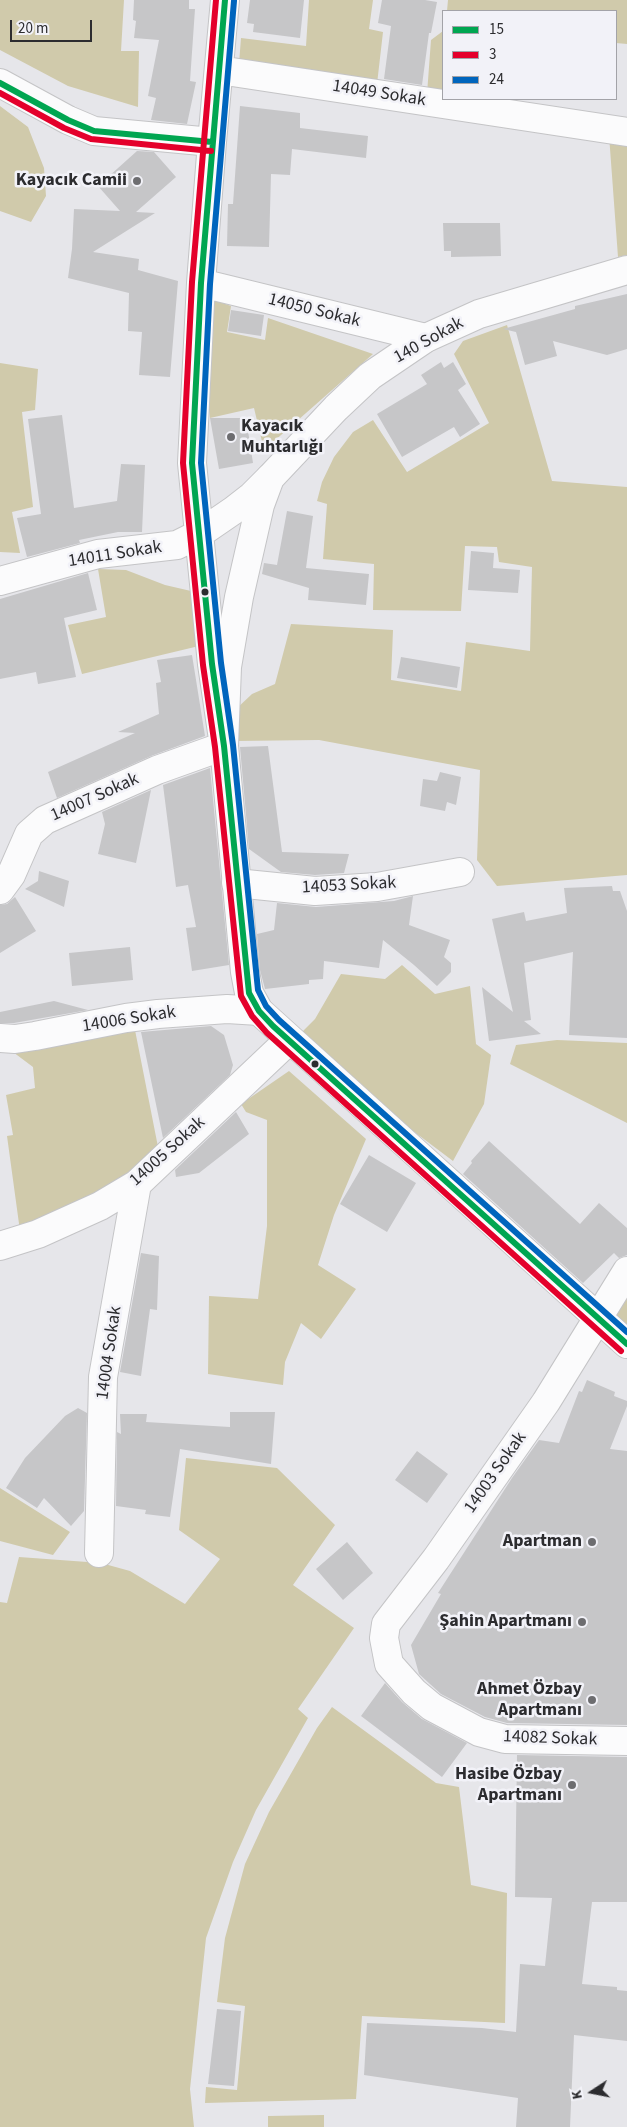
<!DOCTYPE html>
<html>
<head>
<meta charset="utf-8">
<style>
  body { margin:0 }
  #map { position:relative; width:627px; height:2127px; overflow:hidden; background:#e6e6ea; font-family:"Source Sans 3",sans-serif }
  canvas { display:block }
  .legend { position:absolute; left:442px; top:10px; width:175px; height:90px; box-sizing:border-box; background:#f2f2f8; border:1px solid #a3a3a8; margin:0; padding:6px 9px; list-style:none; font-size:15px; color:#2c2c2f }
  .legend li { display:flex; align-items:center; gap:10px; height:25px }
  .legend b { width:25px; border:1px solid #a3a3a8 }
  .north { position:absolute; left:567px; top:2067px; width:50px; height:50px; -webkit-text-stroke:4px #f2f2f8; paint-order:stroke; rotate:259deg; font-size:14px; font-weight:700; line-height:20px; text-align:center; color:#2c2c2f }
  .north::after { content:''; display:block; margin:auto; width:18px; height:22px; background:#2c2c2f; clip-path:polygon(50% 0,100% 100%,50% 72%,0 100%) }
  .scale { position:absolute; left:10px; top:20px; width:82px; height:22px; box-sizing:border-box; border:2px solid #2c2c2f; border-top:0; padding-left:6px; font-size:15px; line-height:18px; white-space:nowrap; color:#2c2c2f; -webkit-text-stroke:4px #f2f2f8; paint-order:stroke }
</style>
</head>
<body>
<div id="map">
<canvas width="627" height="2127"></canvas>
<ul class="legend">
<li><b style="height:6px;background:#00a651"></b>15</li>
<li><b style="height:6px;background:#e4002b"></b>3</li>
<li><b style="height:6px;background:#0065bd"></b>24</li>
</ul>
<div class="north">K</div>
<div class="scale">20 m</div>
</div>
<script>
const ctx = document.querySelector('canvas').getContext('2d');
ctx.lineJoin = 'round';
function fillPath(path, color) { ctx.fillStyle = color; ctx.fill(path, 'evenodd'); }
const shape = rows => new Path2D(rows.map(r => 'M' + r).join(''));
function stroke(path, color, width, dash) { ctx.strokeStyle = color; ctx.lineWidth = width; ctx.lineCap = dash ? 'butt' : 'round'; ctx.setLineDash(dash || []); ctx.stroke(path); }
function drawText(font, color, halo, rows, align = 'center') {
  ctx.font = font + ' "Source Sans 3",sans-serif'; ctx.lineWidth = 5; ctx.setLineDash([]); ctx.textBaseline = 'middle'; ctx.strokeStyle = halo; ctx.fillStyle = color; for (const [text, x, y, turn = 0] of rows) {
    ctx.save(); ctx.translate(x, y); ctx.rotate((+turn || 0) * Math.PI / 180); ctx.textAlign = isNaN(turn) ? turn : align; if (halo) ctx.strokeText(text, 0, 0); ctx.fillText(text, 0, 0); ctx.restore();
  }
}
const green = shape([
  [0,0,124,0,121,51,139,51,138,107,68,86,0,50],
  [309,0,373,0,369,29,383,32,377,84,239,64,241,38,306,46],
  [448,0,627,0,627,44,616,43,616,11,447,11],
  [443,31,443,96,427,94,431,40],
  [0,106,28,127,44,168,46,196,31,222,0,211],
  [609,135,627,138,627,255,618,257],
  [211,299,231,306,227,332,265,340,268,318,373,354,264,450,254,408,210,418,204,366],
  [507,325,552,481,627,487,627,875,497,886,477,860,480,770,319,740,235,741,235,710,252,694,275,684,291,624,393,630,391,680,461,691,466,642,530,651,532,567,499,562,497,547,465,546,461,611,373,610,374,564,323,559,327,504,317,501,322,482,334,457,353,432,373,420,407,472,489,423,454,354,463,341],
  [0,363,38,369,35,410,22,412,33,507,12,512,20,553,0,552],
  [98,569,126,570,165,585,191,591,199,646,82,674,68,625,106,617],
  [402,965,435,994,470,986,476,1044,491,1055,484,1104,453,1161,352,1085,300,1034,315,1019,341,974,385,979],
  [135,1030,159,1152,127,1183,20,1231,7,1136,13,1135,6,1095,35,1088,33,1067,13,1052],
  [557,1040,627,1043,627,1123,510,1064,516,1045],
  [289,1071,366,1139,334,1215,318,1265,356,1289,321,1339,301,1323,285,1362,283,1385,208,1374,209,1296,258,1299,267,1226,267,1120,246,1112,241,1104],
  [627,1281,627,1332,606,1313],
  [186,1458,277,1468,335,1525,293,1585,354,1628,298,1709,308,1718,256,1810,233,1862,206,1938,190,2089,194,2127,0,2127,0,1602,7,1603,19,1557,101,1563,130,1571,185,1604,220,1559,179,1530],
  [0,1488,70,1532,53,1555,0,1541],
  [332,1707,436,1783,459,1787,471,1885,507,1893,505,2023,362,2016,356,2099,205,2103,206,2087,237,2090,245,2006,217,2002,225,1938,245,1864,269,1812,317,1728],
  [324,2115,324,2127,268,2127,268,2116]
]);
const building = shape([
  [134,0,189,0,189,9,195,9,190,81,196,82,187,124,151,120,156,98,148,96,159,40,134,38,136,21,133,20],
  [250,0,304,0,300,38,253,32,254,24,247,23],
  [382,0,425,0,437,2,431,33,429,33,422,85,384,79,391,26,378,23],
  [240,106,300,113,300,128,368,136,366,158,292,149,290,175,271,174,269,247,227,246,228,204,233,204],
  [137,151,154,152,176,177,136,212,155,213,93,252,139,259,138,270,178,281,170,377,139,375,142,332,128,331,129,293,68,278,72,249,74,209,120,211,98,186],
  [443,223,500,223,501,256,451,257,451,251,444,251],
  [627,294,627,349,607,355,553,341,557,356,525,365,516,332,503,329,575,309,575,306],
  [231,310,264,315,261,336,228,331],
  [441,362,444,368,453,362,466,384,458,390,480,424,460,437,454,427,402,457,377,414,427,384,421,375],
  [62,415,74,508,117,501,121,464,145,465,142,532,118,532,79,540,80,543,27,557,17,518,41,514,28,419],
  [210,418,246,418,253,463,219,469],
  [287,511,313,516,306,568,369,574,366,605,308,600,309,588,262,574,264,563,277,565],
  [471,551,494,553,493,568,520,570,518,593,468,590],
  [88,573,97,610,64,618,76,677,38,684,36,672,0,679,0,599],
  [192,655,205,736,151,756,57,798,48,772,135,733,118,732,159,714,156,683,161,682,157,660],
  [401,657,460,667,457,688,397,678],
  [268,746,282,852,349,854,344,873,315,875,281,872,249,849,240,747],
  [210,768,229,965,192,971,186,928,196,927,188,885,176,887,163,785],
  [440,772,461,777,456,805,447,802,445,811,420,806,423,779,437,781],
  [151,790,136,863,98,854,105,824,102,812],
  [39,871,69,881,64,907,25,889,38,881],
  [612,886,613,891,620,891,627,911,627,1038,569,1035,573,952,524,963,531,1020,524,1021,541,1034,489,1041,482,987,513,1012,492,919,524,912,526,921,567,913,564,888],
  [413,896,409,925,450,940,444,957,451,963,451,972,437,986,414,965,383,940,379,968,324,961,323,979,309,980,309,984,265,989,260,970,257,934,274,930,277,903,316,907,394,901],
  [15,897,36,931,0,953,0,905,7,904],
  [130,947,133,980,72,986,69,953],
  [54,1001,88,1010,14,1023,0,1023,0,1012],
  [211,1026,224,1035,233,1065,230,1075,163,1138,141,1032],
  [236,1112,249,1134,199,1173,176,1177,175,1170],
  [489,1141,580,1224,599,1203,627,1228,627,1255,619,1258,614,1253,583,1283,463,1174,472,1163,471,1161],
  [369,1155,416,1183,387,1232,340,1204],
  [141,1253,159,1256,157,1310,150,1309,141,1376,120,1372],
  [587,1380,615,1392,614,1396,627,1401,627,1406,610,1449,627,1451,627,1725,507,1723,485,1717,441,1694,419,1674,411,1645,441,1594,438,1593,512,1478,539,1440,559,1443,579,1391,582,1392],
  [78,1408,87,1413,84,1511,71,1526,44,1498,37,1508,6,1488,25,1458,65,1416],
  [230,1412,275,1412,271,1464,180,1449,170,1517,145,1514,146,1510,116,1506,117,1432,121,1434,120,1414,147,1414,146,1422,230,1427],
  [417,1451,448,1474,427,1503,395,1480],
  [347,1542,373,1573,343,1600,316,1569],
  [385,1683,402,1702,422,1719,467,1743,442,1777,361,1716],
  [517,1755,627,1757,627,1902,592,1902,582,1984,617,1987,617,1990,627,1991,627,2041,574,2035,570,2127,516,2127,518,2098,364,2075,367,2023,482,2028,516,2032,520,1964,545,1966,552,1898,515,1897],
  [217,2009,241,2011,234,2086,208,2084]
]);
const minor = shape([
  [219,70,627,132],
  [0,83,68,120,94,131,212,142],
  [201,283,426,338],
  [0,581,98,554,177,545,199,534,234,510,252,496,270,478],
  [236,883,315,891,377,887,460,872],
  [0,890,11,875,29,834,45,820,157,770,224,746,212,664,192,463,201,283,212,142,225,0],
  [0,1038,15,1039,35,1036,126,1018,158,1014,227,1009,259,1011],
  [0,1246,38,1234,100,1206,137,1184,289,1040],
  [627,1271,546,1402,436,1559,386,1624,384,1638,389,1664,414,1692,432,1707,479,1732,505,1739,627,1741],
  [99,1553,103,1377,137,1184]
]);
const major = shape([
  [627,270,479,314,426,338,370,376,336,408,270,478,260,505,239,597,227,667,224,746,245,972,249,993,259,1011,627,1344]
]);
const bus1 = shape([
  [225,0,201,283,192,463,212,664,224,746,249,993,259,1011,273,1026,627,1344],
  [0,83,68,120,94,131,212,142]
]);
const bus2 = shape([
  [216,0,192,282,183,463,203,665,215,747,241,996,252,1016,267,1033,621,1351],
  [0,93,64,128,91,139,211,151]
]);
const bus3 = shape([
  [234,1,210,284,201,463,221,663,233,745,258,990,266,1006,279,1020,627,1332]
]);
const markers = [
  [137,181,5,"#6d6d70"],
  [231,437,5,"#6d6d70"],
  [205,592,4.5,"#2c2c2f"],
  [315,1064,4.5,"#2c2c2f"],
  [592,1542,5,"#6d6d70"],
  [582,1622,5,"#6d6d70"],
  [592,1700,5,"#6d6d70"],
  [572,1785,5,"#6d6d70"]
];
const streetNames = [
  ["14049 Sokak",379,94,9],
  ["14050 Sokak",314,311,14],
  ["140 Sokak",429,341,-29],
  ["14011 Sokak",115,555,-9],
  ["14007 Sokak",95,798,-24],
  ["14053 Sokak",349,886,-3],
  ["14006 Sokak",129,1020,-9],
  ["14005 Sokak",168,1152,-42],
  ["14004 Sokak",110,1353,-82],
  ["14003 Sokak",496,1473,-55],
  ["14082 Sokak",550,1739,2]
];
const poiNames = [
  ["Kayacık Camii",127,181],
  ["Kayacık",241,427,"left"],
  ["Muhtarlığı",241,448,"left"],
  ["Apartman",582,1542],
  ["Şahin Apartmanı",572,1622],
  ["Ahmet Özbay",582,1690],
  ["Apartmanı",582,1711],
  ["Hasibe Özbay",562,1775],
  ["Apartmanı",562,1796]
];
fillPath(green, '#d0caab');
fillPath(building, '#c6c6c8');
stroke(minor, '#c4c4c6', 30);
stroke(major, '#c4c4c6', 30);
stroke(minor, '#fbfbfc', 28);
stroke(major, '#fbfbfc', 28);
stroke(bus1, '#00a651', 6);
stroke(bus2, '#e4002b', 6);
stroke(bus3, '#0065bd', 6);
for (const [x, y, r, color] of markers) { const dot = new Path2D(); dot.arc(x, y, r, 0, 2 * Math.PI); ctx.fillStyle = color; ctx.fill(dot); stroke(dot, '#f2f2f8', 2); }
drawText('18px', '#2c2c2f', '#f2f2f8', streetNames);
drawText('bold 18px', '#2c2c2f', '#f2f2f8', poiNames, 'right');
</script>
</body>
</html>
